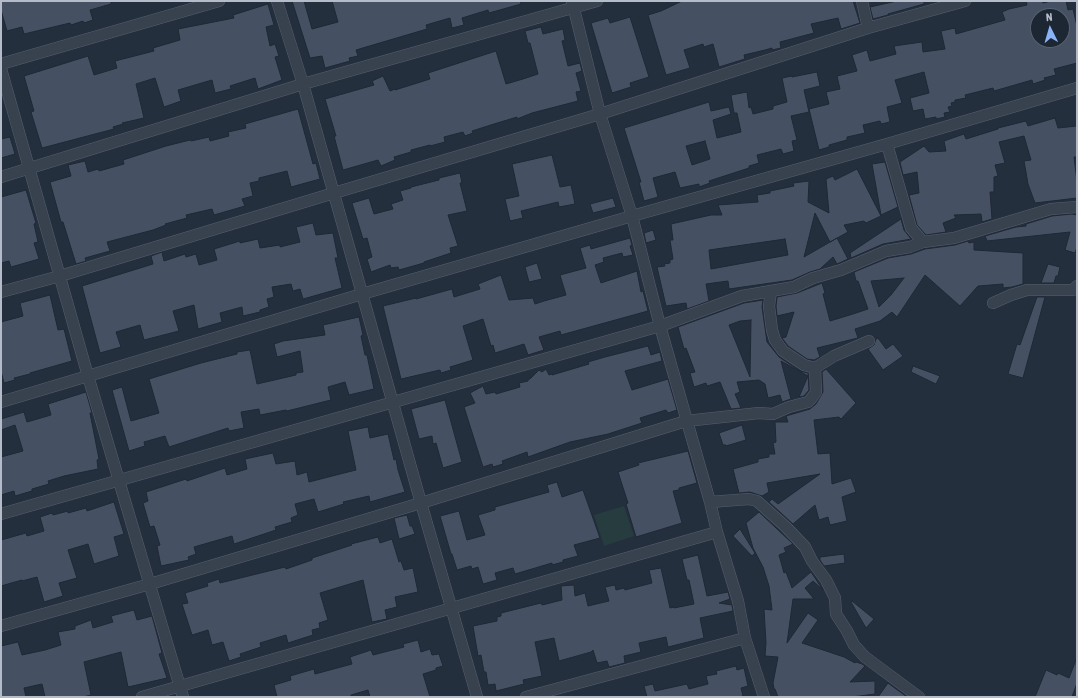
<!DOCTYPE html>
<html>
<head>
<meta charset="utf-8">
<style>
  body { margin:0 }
  #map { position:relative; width:1078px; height:698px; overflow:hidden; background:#242f3e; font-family:"Asap Condensed",sans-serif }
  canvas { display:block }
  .frame { position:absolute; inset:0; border:2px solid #b4bcc9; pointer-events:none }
  .north { position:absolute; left:1030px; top:8px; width:40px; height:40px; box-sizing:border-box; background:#1d2633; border:1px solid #59626f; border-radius:50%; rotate:355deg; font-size:11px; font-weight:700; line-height:16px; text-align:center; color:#b4bcc9 }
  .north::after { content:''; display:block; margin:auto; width:14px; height:18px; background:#8ab4f8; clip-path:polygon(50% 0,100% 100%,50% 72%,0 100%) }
</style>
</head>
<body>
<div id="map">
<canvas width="1078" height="698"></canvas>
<div class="frame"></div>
<div class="north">N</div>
</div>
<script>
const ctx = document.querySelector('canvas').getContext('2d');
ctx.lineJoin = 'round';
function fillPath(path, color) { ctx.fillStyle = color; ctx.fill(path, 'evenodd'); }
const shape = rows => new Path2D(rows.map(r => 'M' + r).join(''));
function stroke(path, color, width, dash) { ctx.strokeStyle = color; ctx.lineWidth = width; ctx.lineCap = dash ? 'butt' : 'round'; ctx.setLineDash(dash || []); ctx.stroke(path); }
const green = shape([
  [624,506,634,536,604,546,594,515]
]);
const building = shape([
  [1,1,111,1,111,4,90,10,93,20,84,23,83,21,71,25,70,23,24,34,22,27,7,31,1,10,1,1],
  [292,1,304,1,312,29,338,22,332,1,520,1,521,4,489,13,488,10,462,18,464,25,452,28,450,18,426,25,427,29,356,50,358,56,349,58,350,61,325,68,322,56,310,58,292,1],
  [682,1,853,1,860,23,841,29,838,18,811,24,814,33,780,42,781,48,772,50,772,48,765,50,744,55,745,59,719,67,713,44,704,47,703,44,684,50,690,68,666,75,648,15,661,11,682,1],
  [897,1,924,1,924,4,888,14,888,15,873,19,870,7,897,1],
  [1026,1,1042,1,1043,3,1051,1,1066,1,1068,10,1073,9,1077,26,1077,63,1054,69,1056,75,1044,78,1045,80,1033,84,1032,80,994,91,993,88,965,95,966,98,955,100,955,102,951,103,952,106,948,107,950,112,944,113,945,117,936,119,936,117,925,119,923,109,913,111,910,98,929,93,924,72,895,80,902,103,887,107,890,122,881,124,880,121,863,125,865,133,847,137,847,140,829,145,829,147,819,150,809,109,829,104,826,92,840,89,837,76,857,71,852,55,867,50,870,61,896,54,894,46,922,42,923,52,945,49,941,31,955,28,956,34,1005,20,1002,12,1009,9,1027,5,1026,1],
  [1038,16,1062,16,1062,40,1038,40,1038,16],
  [268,4,274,25,266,27,270,46,275,44,279,56,275,57,282,80,258,89,255,78,230,86,231,89,215,93,212,80,178,90,181,101,164,107,155,78,136,84,144,118,122,123,123,124,113,127,114,129,42,148,31,112,34,111,24,76,88,56,94,75,117,68,115,61,154,51,153,48,180,40,178,29,234,18,233,15,268,4],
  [630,17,649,77,630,83,631,87,612,93,591,23,608,18,610,23,630,17],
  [541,27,543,34,563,29,565,40,562,41,568,66,580,63,582,71,576,73,581,91,576,92,578,101,532,113,517,119,517,117,494,124,472,131,473,133,465,136,463,132,444,137,445,142,430,146,430,145,411,150,411,152,394,157,395,160,381,166,378,160,343,170,334,136,336,136,325,99,374,85,372,81,383,76,390,91,395,89,395,90,430,79,428,73,496,51,506,84,523,79,538,74,530,43,528,43,525,31,541,27],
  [817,72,820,86,804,90,809,112,791,116,797,140,792,141,794,151,783,154,781,149,757,155,759,163,749,166,749,168,709,181,710,183,699,187,699,184,680,188,675,172,653,178,658,197,644,201,639,182,641,182,624,128,709,102,711,111,729,107,731,114,713,120,717,138,741,132,737,113,734,113,731,95,747,92,749,108,751,107,753,114,773,109,773,106,787,102,782,78,792,76,792,77,817,72],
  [705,141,710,159,692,165,686,146,705,141],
  [298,109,313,164,316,163,320,179,291,187,287,171,259,178,259,181,250,183,253,196,242,199,245,206,214,215,212,209,186,215,187,218,165,224,166,225,153,230,107,242,110,251,85,258,86,261,76,264,63,222,61,222,50,182,71,176,68,165,85,161,88,172,98,169,99,171,124,164,123,160,166,146,190,140,191,141,209,137,210,141,229,136,228,132,246,128,245,124,298,109],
  [1055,118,1058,128,1077,126,1077,157,1074,157,1077,182,1077,198,1035,203,1028,184,1024,161,1031,160,1024,136,999,142,1005,163,995,165,998,176,994,177,994,192,990,192,992,219,982,222,981,214,954,215,956,218,943,223,946,232,926,235,917,225,909,195,919,193,917,172,903,175,900,162,924,146,929,152,946,151,944,141,964,134,966,139,998,129,998,128,1026,121,1028,126,1055,118],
  [10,137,15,154,1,158,1,139,10,137],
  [552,155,560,187,571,185,575,204,559,207,558,202,521,211,523,218,510,221,505,199,519,196,512,164,552,155],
  [885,162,898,207,881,215,872,164,885,162],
  [857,169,881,216,866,223,864,221,844,225,848,232,830,242,815,213,804,257,837,238,848,259,837,264,833,257,820,269,810,272,792,280,729,289,728,281,706,284,709,301,687,309,686,303,666,306,657,267,665,266,664,264,670,263,670,260,673,259,670,240,673,240,671,224,711,215,722,215,718,205,758,202,757,195,770,193,770,191,794,186,793,183,809,181,808,202,829,213,826,179,833,176,835,180,857,169],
  [785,239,788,255,711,269,709,250,785,239],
  [460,173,462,183,460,183,467,211,448,215,458,246,450,248,451,253,424,262,424,263,399,270,398,267,391,268,390,265,371,272,367,259,372,257,367,238,363,239,352,203,369,198,374,214,393,209,391,204,403,200,400,191,411,188,411,187,439,180,439,178,460,173],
  [26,190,36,223,34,224,38,242,34,243,39,259,11,267,9,261,1,263,1,197,26,190],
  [613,198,616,207,593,213,590,204,613,198],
  [1072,214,1077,215,1077,247,1075,253,1065,250,1070,232,987,241,985,236,1016,227,1026,226,1026,224,1052,216,1072,214],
  [901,219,904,230,911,239,883,244,851,258,850,253,901,219],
  [313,223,316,235,333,233,338,258,335,258,342,288,303,299,300,289,293,291,291,284,272,287,274,297,267,299,269,307,260,310,260,312,243,316,242,307,220,313,222,322,198,329,194,305,173,311,179,331,144,340,140,325,116,332,121,347,100,353,82,286,153,264,151,256,162,252,164,261,185,254,186,257,196,254,199,265,217,260,214,249,240,241,240,243,258,239,260,248,280,245,280,247,300,242,296,227,313,223],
  [653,230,656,240,646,243,644,233,653,230],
  [630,238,632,245,630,246,633,255,623,257,622,253,603,258,604,262,595,265,601,283,637,271,641,292,643,291,648,311,561,335,560,331,539,337,544,350,528,355,524,344,495,353,493,345,491,346,483,319,463,326,473,360,450,367,451,370,441,373,440,370,401,379,383,306,416,298,416,299,452,289,454,297,480,289,478,284,501,275,509,300,533,298,535,304,544,301,566,295,560,275,586,268,580,248,590,245,591,249,630,238],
  [968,241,969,243,974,242,974,250,1023,253,1023,284,1012,287,1003,288,1003,284,978,286,960,306,925,275,897,317,892,312,880,321,855,329,858,338,817,348,820,357,814,360,807,359,788,346,782,338,786,337,794,312,777,316,776,306,777,297,797,293,822,283,825,293,823,294,830,321,853,314,868,309,858,281,856,281,854,272,888,258,911,254,925,249,955,245,968,241],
  [904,278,891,295,879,307,871,281,904,278],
  [537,263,542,279,529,282,525,267,537,263],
  [1048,264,1060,267,1058,276,1056,276,1054,283,1041,283,1048,264],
  [50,295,58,330,64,329,72,361,30,373,30,374,14,378,15,380,4,383,1,371,1,322,23,316,20,303,50,295],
  [1037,297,1045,297,1023,378,1008,374,1017,344,1020,345,1037,297],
  [763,300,762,307,767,342,779,357,800,371,808,373,809,390,804,396,799,397,808,376,781,361,791,399,782,402,780,395,768,398,765,384,759,380,737,382,740,392,735,394,741,408,731,409,720,382,707,386,706,383,694,387,690,373,695,372,686,348,684,349,678,327,744,303,763,300],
  [751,320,750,377,729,325,740,321,751,320],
  [359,317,363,335,361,336,365,355,367,355,374,389,349,395,345,382,328,387,331,400,287,411,286,410,260,415,259,409,241,412,244,428,229,431,228,428,169,447,165,436,144,442,145,446,129,451,112,390,122,387,131,421,159,413,149,379,201,363,237,354,237,352,250,350,257,384,296,375,296,373,303,372,300,351,277,357,274,344,283,341,325,335,323,325,359,317],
  [878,338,886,349,893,344,903,356,883,370,868,349,874,345,876,339,878,338],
  [648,346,651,355,660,352,662,361,625,371,632,390,668,379,677,410,668,413,666,410,640,418,642,423,608,434,570,442,528,457,527,452,502,461,503,464,493,467,492,464,483,467,464,407,475,403,470,393,483,386,486,394,495,392,496,394,520,387,519,383,528,381,528,380,531,378,539,370,542,372,546,369,549,375,552,374,552,375,589,364,588,362,605,357,648,346],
  [913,366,940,376,936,384,911,372,913,366],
  [826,369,856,403,841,419,839,417,814,420,818,454,830,453,832,484,851,478,856,492,842,497,847,521,830,525,828,517,819,520,815,505,793,524,769,502,772,499,778,504,820,474,767,483,769,492,762,496,750,492,739,493,733,469,758,462,758,459,769,457,769,454,775,454,773,443,776,442,775,422,788,422,786,416,810,409,816,404,823,392,822,372,826,369],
  [86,392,92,413,90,413,99,459,97,460,98,469,64,476,48,481,49,484,32,489,32,491,15,496,14,491,1,495,1,457,23,451,15,425,1,430,1,419,24,412,27,422,51,415,48,404,86,392],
  [445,400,462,462,443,468,436,443,433,444,432,436,419,439,411,409,445,400],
  [742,425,746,440,726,446,726,445,723,445,719,433,742,425],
  [368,427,370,438,388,434,394,460,396,459,398,470,405,492,370,502,369,496,343,502,344,504,318,512,314,499,295,504,298,515,291,518,292,522,275,527,276,530,234,544,232,536,194,547,196,554,188,557,189,560,161,566,157,546,160,545,154,526,150,527,143,503,148,501,146,492,186,479,187,481,225,468,227,475,247,469,245,459,273,453,276,464,295,461,297,475,307,472,309,482,344,473,356,470,348,431,368,427],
  [688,451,697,483,679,488,679,490,673,491,682,523,636,537,626,504,628,503,618,472,639,465,638,463,688,451],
  [557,482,562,497,583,490,600,538,574,545,578,556,563,560,563,562,552,565,552,563,515,574,513,568,495,573,497,580,483,584,478,567,472,569,471,566,457,570,452,554,451,554,440,516,459,511,467,540,485,535,478,515,495,510,495,507,549,492,547,485,557,482],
  [114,502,124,534,114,537,119,556,94,564,88,544,68,550,77,578,59,583,63,596,44,602,37,577,22,581,22,580,1,586,1,540,26,533,27,536,44,531,40,517,52,513,53,515,68,511,68,513,86,508,87,511,114,502],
  [759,512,793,544,784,548,786,552,779,555,784,573,786,572,792,588,811,572,823,590,813,581,805,588,814,599,793,599,787,643,808,613,818,620,802,643,844,657,855,663,856,662,862,664,865,666,850,682,875,681,875,694,852,697,778,697,775,689,774,689,773,683,778,657,765,656,766,643,764,609,772,610,769,586,763,567,753,548,746,523,759,512],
  [407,515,410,526,412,526,415,534,399,539,394,518,407,515],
  [740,529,755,553,752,556,733,536,740,529],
  [378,537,380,543,392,539,399,562,401,561,404,570,413,568,418,592,395,597,397,607,385,610,387,619,372,622,363,580,320,593,328,620,319,623,320,628,312,630,313,635,288,643,286,635,260,643,261,647,240,654,241,657,229,661,223,642,212,645,208,630,192,635,182,604,188,603,185,593,208,586,207,583,219,579,220,583,285,567,286,569,312,560,312,558,352,545,351,544,378,537],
  [844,554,845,563,824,566,820,560,820,557,844,554],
  [698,555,707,596,728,592,730,599,719,603,732,605,733,611,700,618,704,638,668,647,666,637,639,643,641,652,624,656,625,663,609,667,607,661,597,663,593,650,591,652,559,661,554,638,535,642,542,676,523,680,524,684,496,691,495,684,488,685,486,672,484,672,481,655,478,656,473,626,497,621,497,617,501,616,501,613,541,603,542,605,562,600,561,586,574,585,575,596,585,593,588,606,609,601,605,587,615,585,616,590,624,588,625,590,652,583,649,570,661,568,670,608,674,607,674,608,694,604,689,580,687,580,682,559,698,555],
  [852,601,874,619,866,628,851,602,852,601],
  [134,610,137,620,152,616,162,653,159,654,167,678,128,687,121,652,84,662,91,695,83,697,45,697,42,684,24,688,26,697,1,697,1,646,18,642,22,655,45,650,61,645,58,632,75,629,75,626,91,620,93,628,113,622,111,616,134,610],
  [418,640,421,652,430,649,432,655,439,654,443,666,436,668,436,670,423,674,430,697,370,697,368,690,351,695,351,697,277,697,274,685,291,680,290,676,314,669,315,674,352,664,350,657,371,650,373,655,404,647,403,644,418,640],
  [1076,660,1077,683,1072,697,1035,697,1046,670,1057,675,1058,673,1069,678,1076,660],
  [736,666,737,670,744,668,748,686,741,688,743,696,738,697,647,697,644,686,653,684,655,691,687,684,689,689,708,684,706,676,717,674,716,671,736,666],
  [888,683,907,697,878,697,888,683]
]);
const minor = shape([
  [277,1,303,84,421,503,477,697],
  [572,1,600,114,632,216,660,326,710,502,717,532,738,601,745,638,764,697],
  [862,1,868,28],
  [1,64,219,1],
  [1,69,88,376,183,697],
  [887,144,911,228,923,242],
  [1,177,303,84,597,1],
  [771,291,769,306,772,330,775,340,783,351,804,365,815,368,834,356,869,341],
  [1,292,60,276,334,193,600,114,868,28,965,1],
  [993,303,1011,295,1027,290,1073,290,1077,286],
  [1,402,362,294,632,216,887,144,1077,88],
  [710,502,749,499,757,501,786,527,805,547,812,561,826,580,835,598,836,614,847,631,854,645,865,657,919,697],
  [1,514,660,326,742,296,794,287,813,278,841,270,886,251,910,247,923,242,954,238,1051,209,1077,207],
  [1,626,150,584,421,503,686,421,759,413,773,414,789,407,808,402,811,399,816,392,815,368],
  [142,697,717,532],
  [526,697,745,638]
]);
fillPath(green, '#263c3f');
fillPath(building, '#455162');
stroke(building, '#1f2835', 1);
stroke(minor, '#565f6c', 12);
stroke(minor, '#38414e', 11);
</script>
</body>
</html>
